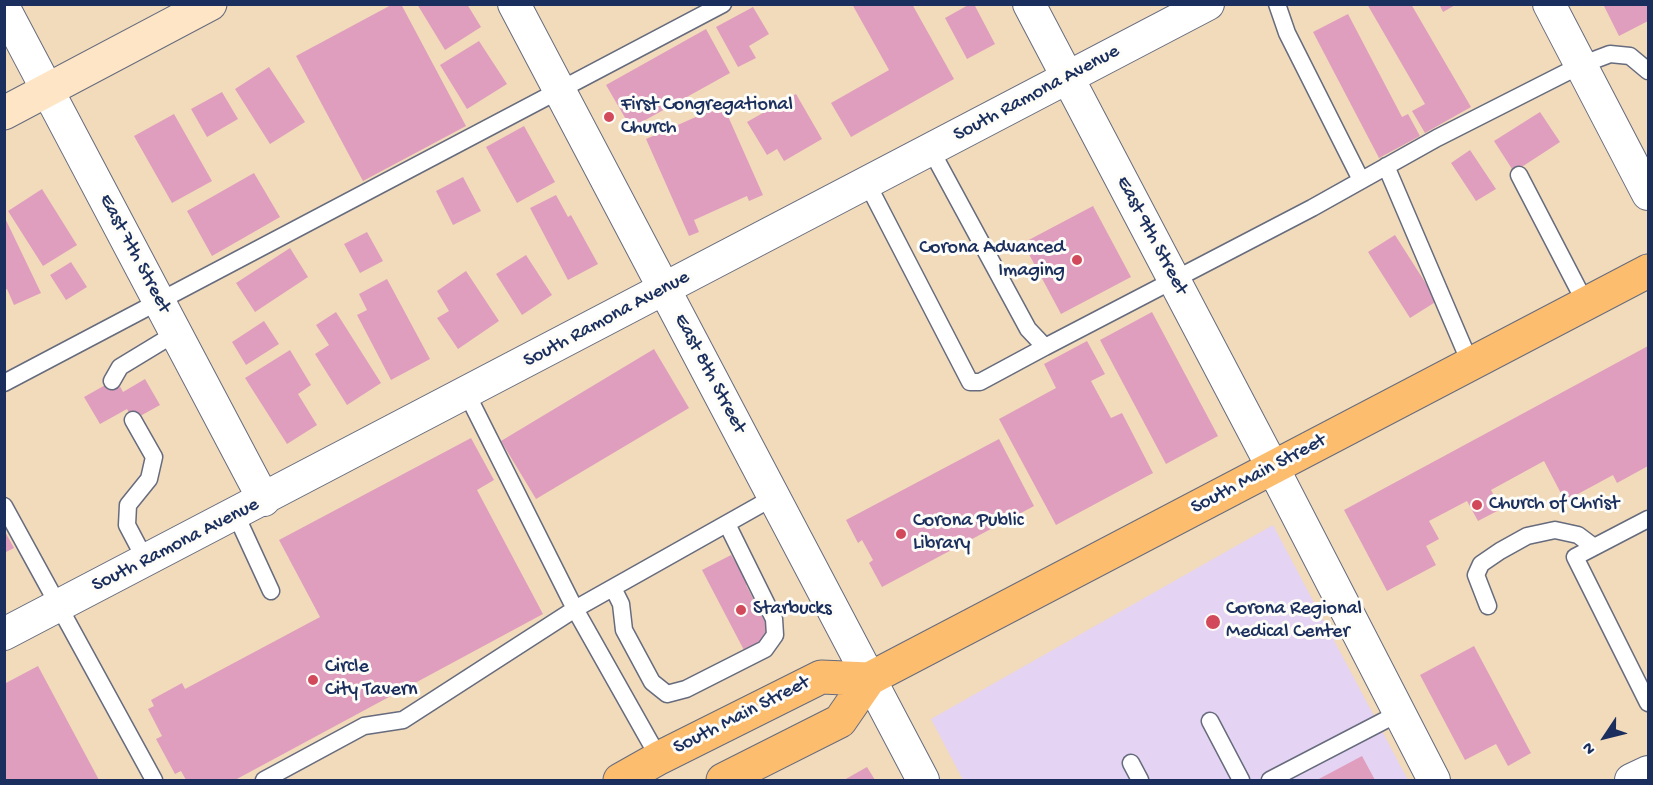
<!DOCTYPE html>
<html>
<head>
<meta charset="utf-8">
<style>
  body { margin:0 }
  #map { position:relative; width:1653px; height:785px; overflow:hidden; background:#f1dbba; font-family:"Gochi Hand",sans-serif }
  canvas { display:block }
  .frame { position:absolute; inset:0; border:6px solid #1b2f5e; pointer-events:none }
  .north { position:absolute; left:1575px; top:707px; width:60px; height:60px; -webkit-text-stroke:4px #fdfcf7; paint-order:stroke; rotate:235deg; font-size:16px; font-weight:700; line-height:24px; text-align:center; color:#1b2f5e }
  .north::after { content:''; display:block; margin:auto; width:21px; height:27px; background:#1b2f5e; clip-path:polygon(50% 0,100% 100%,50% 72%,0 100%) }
</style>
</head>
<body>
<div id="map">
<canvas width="1653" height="785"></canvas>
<div class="frame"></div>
<div class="north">N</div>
</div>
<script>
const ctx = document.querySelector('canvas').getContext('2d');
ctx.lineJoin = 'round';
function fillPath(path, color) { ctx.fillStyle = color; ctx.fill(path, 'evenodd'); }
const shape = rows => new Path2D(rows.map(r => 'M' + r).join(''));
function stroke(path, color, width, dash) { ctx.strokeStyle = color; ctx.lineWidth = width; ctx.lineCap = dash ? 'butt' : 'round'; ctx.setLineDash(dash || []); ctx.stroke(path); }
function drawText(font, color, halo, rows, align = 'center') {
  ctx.font = font + ' "Gochi Hand",sans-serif'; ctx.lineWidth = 6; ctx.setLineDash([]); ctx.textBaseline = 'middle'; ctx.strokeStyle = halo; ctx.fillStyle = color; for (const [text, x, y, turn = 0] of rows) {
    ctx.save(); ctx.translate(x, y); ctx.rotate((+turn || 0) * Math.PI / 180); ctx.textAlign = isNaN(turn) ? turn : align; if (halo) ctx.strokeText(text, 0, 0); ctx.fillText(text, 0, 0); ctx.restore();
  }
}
const built = shape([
  [1273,525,1408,780,963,780,931,719]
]);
const building = shape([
  [393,4,401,4,466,126,363,181,296,56],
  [417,4,467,4,481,27,445,50],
  [852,4,912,4,954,79,851,137,831,103,889,70],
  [970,4,974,4,995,44,967,59,945,18],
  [1367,4,1411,4,1471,107,1425,133,1412,111,1425,104],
  [1439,4,1457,4,1443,12],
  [1603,4,1648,4,1648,21,1619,36],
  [753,7,769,34,749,46,756,58,738,67,716,27],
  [1348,14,1402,117,1408,114,1420,136,1379,158,1313,32],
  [706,29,730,73,631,128,606,85],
  [479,41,507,84,467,109,440,65],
  [269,67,305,122,270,144,235,89],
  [222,92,238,119,207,137,191,109],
  [796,94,822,139,784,161,777,149,767,155,747,122],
  [723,105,763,195,749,201,747,196,694,220,699,232,689,236,646,139],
  [1540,112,1560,142,1514,172,1494,141],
  [174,114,212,181,172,203,134,136],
  [524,126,555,182,517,203,486,147],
  [1470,150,1496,189,1476,201,1451,163],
  [254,173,280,217,212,256,187,211],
  [463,177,481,211,453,225,436,191],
  [42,189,77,245,43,266,8,211],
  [556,195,568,217,571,215,598,264,568,280,530,208],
  [1093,206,1131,277,1061,314,1023,243],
  [4,216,41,293,14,305,7,289,4,290],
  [367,232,383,261,360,273,344,244],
  [1395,235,1437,301,1410,318,1368,252],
  [290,248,308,277,255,312,236,283],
  [526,255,552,295,522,315,496,274],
  [71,262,87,287,66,300,50,275],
  [466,271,499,321,458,349,437,318,449,311,437,291],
  [387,279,430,359,391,380,357,315,367,310,359,294],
  [336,312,381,383,347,405,315,354,329,345,316,325],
  [1152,312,1218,436,1166,464,1100,340],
  [264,321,279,344,246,365,232,342],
  [1087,341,1105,374,1091,381,1111,418,1122,413,1153,473,1056,525,999,419,1056,388,1044,364],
  [1648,346,1648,466,1617,483,1613,475,1565,501,1544,461,1491,490,1501,509,1478,521,1467,501,1429,521,1439,539,1426,546,1436,565,1387,591,1344,510],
  [654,349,689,408,536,499,501,441],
  [290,350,311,385,298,394,317,425,287,444,245,378],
  [116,379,123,392,145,379,160,405,133,420,127,409,100,424,84,397],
  [471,438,494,480,477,490,543,614,235,780,186,780,181,771,175,774,156,739,162,736,148,709,154,706,151,700,182,683,185,689,320,617,279,540],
  [999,439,1034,506,882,587,869,563,873,560,862,540,858,543,846,520],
  [4,530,14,548,4,553],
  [731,555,749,583,746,585,772,635,746,654,702,570],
  [1474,646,1531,753,1508,766,1496,744,1465,760,1420,675],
  [38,666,99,780,4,780,4,684],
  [1362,756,1375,780,1317,780],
  [867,767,875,780,844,780]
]);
const lane = shape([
  [1277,4,1287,33,1361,180],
  [931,150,1028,329,1045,347,1312,208,1437,138,1581,65,1610,54,1630,56,1648,71],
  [1386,166,1471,365],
  [1519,175,1586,304],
  [867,183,970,382,980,382,1045,347],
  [112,381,120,367,176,333],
  [4,383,723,4],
  [467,394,575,609,659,758],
  [133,420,154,457,149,479,128,505,127,525,146,561],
  [4,506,154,780],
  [236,515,271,591],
  [1648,519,1575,557,1648,703],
  [613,588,621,604,624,630,652,682,667,694,686,689,765,649,775,635,774,619,727,524],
  [1488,606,1476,575,1481,564,1500,551,1527,536,1555,530,1578,535,1594,547],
  [1210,721,1241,780],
  [1131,763,1140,780],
  [264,780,364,726,403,720,575,609,774,497],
  [1270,780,1399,713]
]);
const street = shape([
  [514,4,923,780],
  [1029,4,1273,468,1434,780],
  [1549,4,1648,194],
  [4,8,264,500],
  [4,634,1208,4],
  [1631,780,1648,772]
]);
const secondary = shape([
  [4,113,210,4]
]);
const primary = shape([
  [620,780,659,758,821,677,869,679],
  [723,780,840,721,869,679,1648,271]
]);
const markers = [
  [609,117,6,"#d1495b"],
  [1077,260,6,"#d1495b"],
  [1477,505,6,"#d1495b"],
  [901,534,6,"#d1495b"],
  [741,610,6,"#d1495b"],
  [1213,622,8,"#d1495b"],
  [313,680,6,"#d1495b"]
];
const streetNames = [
  ["South Ramona Avenue",1037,94,-28],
  ["East 9th Street",1151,236,62],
  ["East 7th Street",134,254,62],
  ["South Ramona Avenue",607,320,-28],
  ["East 8th Street",709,374,62],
  ["South Main Street",1259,475,-28],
  ["South Ramona Avenue",176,546,-27],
  ["South Main Street",742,716,-27]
];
const poiNames = [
  ["First Congregational",621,106],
  ["Church",621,129],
  ["Corona Advanced",1065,249,"right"],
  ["Imaging",1065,272,"right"],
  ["Church of Christ",1489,505],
  ["Corona Public",913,522],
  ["Library",913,545],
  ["Starbucks",753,610],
  ["Corona Regional",1226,610],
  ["Medical Center",1226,633],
  ["Circle",325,668],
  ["City Tavern",325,691]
];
fillPath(built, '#e4d3f2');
fillPath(building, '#e09ebe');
stroke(lane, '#666b7e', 19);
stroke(street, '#666b7e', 34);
stroke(secondary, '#666b7e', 35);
stroke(primary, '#666b7e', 35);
stroke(lane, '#fff', 16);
stroke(street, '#fff', 32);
stroke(secondary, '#fee5c5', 33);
stroke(primary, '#fcbd6f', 33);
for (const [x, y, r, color] of markers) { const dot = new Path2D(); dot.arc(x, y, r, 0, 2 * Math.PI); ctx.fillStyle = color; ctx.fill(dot); stroke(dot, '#fdfcf7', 2); }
drawText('20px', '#1b2f5e', '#fdfcf7', streetNames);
drawText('20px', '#1b2f5e', '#fdfcf7', poiNames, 'left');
</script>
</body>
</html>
